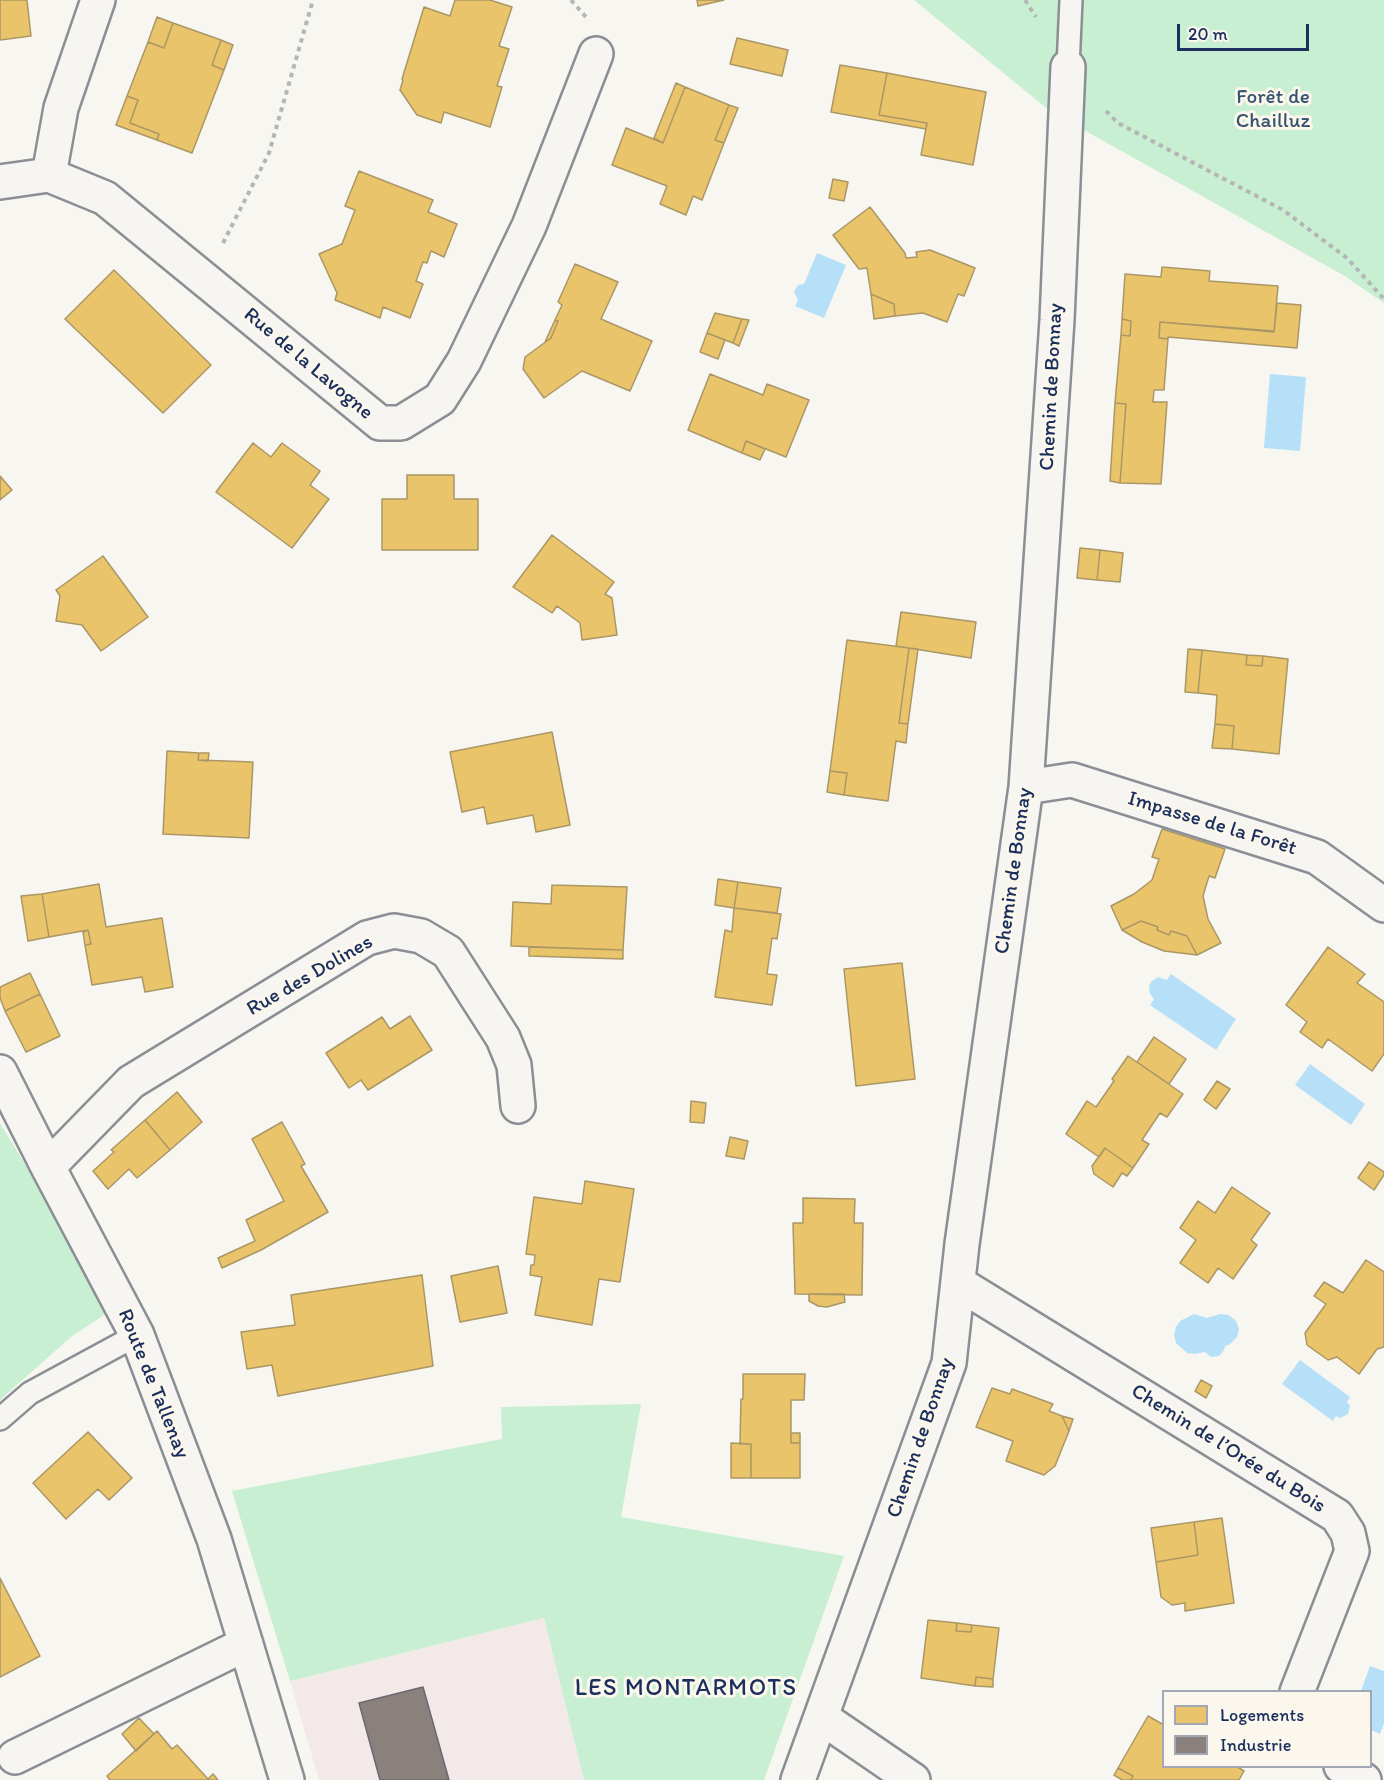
<!DOCTYPE html>
<html>
<head>
<meta charset="utf-8">
<style>
  body { margin:0 }
  #map { position:relative; width:1384px; height:1780px; overflow:hidden; background:#f8f6f0; font-family:Itim,sans-serif }
  canvas { display:block }
  .legend { position:absolute; left:1162px; top:1690px; width:210px; height:78px; box-sizing:border-box; background:#fbf7ec; border:2px solid #a1a7b3; margin:0; padding:8px 10px; list-style:none; font-size:18px; color:#1b2f5e }
  .legend li { display:flex; align-items:center; gap:12px; height:30px }
  .legend b { width:30px; border:2px solid #a1a7b3 }
  .scale { position:absolute; left:1177px; top:24px; width:132px; height:27px; box-sizing:border-box; border:3px solid #1b2f5e; border-top:0; padding-left:8px; font-size:18px; line-height:21px; white-space:nowrap; color:#1b2f5e; -webkit-text-stroke:4px #fbf7ec; paint-order:stroke }
</style>
</head>
<body>
<div id="map">
<canvas width="1384" height="1780"></canvas>
<ul class="legend">
<li><b style="height:16px;background:#e9c46a"></b>Logements</li>
<li><b style="height:16px;background:#8a817c"></b>Industrie</li>
</ul>
<div class="scale">20 m</div>
</div>
<script>
const ctx = document.querySelector('canvas').getContext('2d');
ctx.lineJoin = 'round';
function fillPath(path, color) { ctx.fillStyle = color; ctx.fill(path, 'evenodd'); }
const shape = rows => new Path2D(rows.map(r => 'M' + r).join(''));
function stroke(path, color, width, dash) { ctx.strokeStyle = color; ctx.lineWidth = width; ctx.lineCap = dash ? 'butt' : 'round'; ctx.setLineDash(dash || []); ctx.stroke(path); }
function drawText(font, color, halo, rows, align = 'center') {
  ctx.font = font + ' Itim,sans-serif'; ctx.lineWidth = 6; ctx.setLineDash([]); ctx.textBaseline = 'middle'; ctx.strokeStyle = halo; ctx.fillStyle = color; for (const [text, x, y, turn = 0] of rows) {
    ctx.save(); ctx.translate(x, y); ctx.rotate((+turn || 0) * Math.PI / 180); ctx.textAlign = isNaN(turn) ? turn : align; if (halo) ctx.strokeText(text, 0, 0); ctx.fillText(text, 0, 0); ctx.restore();
  }
}
const built = shape([
  [544,1618,584,1780,319,1780,290,1681]
]);
const green = shape([
  [914,0,1384,0,1384,303,1343,275,1050,111],
  [0,1123,113,1309,71,1337,0,1400],
  [641,1404,621,1517,844,1556,764,1780,584,1780,544,1618,290,1681,232,1491,502,1439,501,1407]
]);
const water = shape([
  [817,253,846,265,824,318,795,306,798,300,794,292,798,285,804,284],
  [1270,374,1306,377,1300,451,1264,448],
  [1171,974,1236,1019,1216,1050,1150,1005,1154,999,1150,994,1149,986,1151,982,1158,977,1167,980],
  [1310,1064,1365,1104,1351,1125,1295,1085],
  [1194,1314,1207,1318,1220,1314,1229,1315,1236,1321,1239,1329,1237,1337,1230,1344,1225,1346,1224,1350,1219,1356,1211,1357,1205,1352,1195,1354,1187,1353,1176,1343,1174,1335,1176,1327,1180,1321],
  [1300,1360,1350,1397,1347,1402,1350,1406,1348,1414,1340,1418,1336,1416,1333,1421,1282,1384],
  [1370,1666,1384,1671,1384,1723,1380,1734,1371,1730,1370,1692,1361,1691]
]);
const homes = shape([
  [0,0,27,0,31,36,0,40,0,0],
  [455,0,490,0,512,7,499,46,509,49,497,86,502,87,490,127,444,112,441,123,417,115,400,90,403,80,402,79,424,7,450,16,455,0],
  [697,0,724,0,698,6,697,0],
  [157,17,173,23,164,48,148,42,157,17],
  [173,23,221,40,212,65,224,70,192,153,157,140,159,134,130,123,138,100,127,96,148,42,164,48,173,23],
  [737,38,788,50,782,76,730,64,737,38],
  [221,40,233,45,224,70,212,65,221,40],
  [840,65,887,73,879,115,927,123,926,129,831,112,840,65],
  [887,73,986,92,973,165,921,155,927,123,879,115,887,73],
  [676,83,685,87,663,143,654,138,676,83],
  [685,87,729,105,715,140,724,143,702,200,693,196,686,215,660,204,667,186,612,165,626,128,663,143,685,87],
  [127,96,138,100,130,123,159,134,157,140,116,125,127,96],
  [729,105,738,108,724,143,715,140,729,105],
  [359,171,433,200,428,212,457,224,444,257,431,251,427,263,423,262,416,281,423,284,410,318,383,307,380,318,335,300,337,293,319,254,342,244,355,210,345,206,359,171],
  [833,179,848,182,844,201,829,198,833,179],
  [870,207,905,253,906,258,917,257,916,252,930,250,975,268,964,296,958,294,947,322,923,313,895,316,894,304,871,294,867,268,859,269,833,235,870,207],
  [575,264,618,282,601,319,652,341,630,391,582,371,544,398,523,369,525,357,551,338,558,321,555,320,562,305,558,302,575,264],
  [1162,267,1210,271,1209,281,1278,286,1274,331,1160,322,1159,338,1168,339,1164,390,1154,390,1153,402,1167,402,1161,484,1120,483,1126,404,1115,403,1121,335,1130,336,1131,321,1122,319,1125,274,1161,277,1162,267],
  [114,270,211,365,163,413,65,319,114,270],
  [871,294,894,304,895,316,874,319,871,294],
  [1277,303,1301,305,1297,348,1168,337,1168,339,1159,338,1160,322,1274,332,1277,303],
  [715,313,742,319,733,343,707,333,715,313],
  [742,319,749,320,739,346,733,343,742,319],
  [1122,319,1131,321,1130,336,1121,335,1122,319],
  [555,320,558,321,551,338,545,342,555,320],
  [707,333,725,340,718,359,700,352,707,333],
  [710,374,763,395,767,384,809,400,786,457,746,441,742,453,688,430,710,374],
  [1115,403,1126,404,1120,483,1110,481,1115,403],
  [746,441,765,449,760,460,742,453,746,441],
  [253,443,271,457,282,443,320,471,310,485,329,499,292,548,216,492,253,443],
  [407,475,454,475,454,499,478,499,478,550,382,550,382,499,407,499,407,475],
  [0,476,12,490,0,500,0,476],
  [552,535,614,582,605,594,612,598,617,635,582,640,580,623,557,606,552,613,513,587,552,535],
  [1080,548,1100,550,1097,580,1077,578,1080,548],
  [1100,550,1123,553,1120,582,1097,580,1100,550],
  [103,556,148,617,101,651,82,625,56,621,60,596,56,590,103,556],
  [901,612,976,622,971,658,896,646,901,612],
  [847,640,909,648,899,723,908,724,906,743,896,741,888,801,844,795,847,773,830,771,847,640],
  [909,648,918,649,908,724,899,723,909,648],
  [1188,649,1202,650,1198,693,1185,692,1188,649],
  [1202,650,1247,655,1246,665,1262,666,1263,656,1288,659,1279,754,1232,749,1234,726,1215,724,1217,695,1198,693,1202,650],
  [1247,655,1263,656,1262,666,1246,665,1247,655],
  [1215,724,1234,726,1232,749,1212,748,1215,724],
  [552,732,570,825,536,832,533,815,487,824,484,807,462,812,450,752,552,732],
  [167,751,199,753,198,760,253,762,249,838,163,834,167,751],
  [199,753,209,753,208,761,198,760,199,753],
  [830,771,847,773,844,795,827,792,830,771],
  [1162,829,1225,849,1215,878,1209,876,1203,896,1208,919,1221,943,1197,955,1187,936,1171,931,1169,935,1157,930,1158,927,1141,921,1122,930,1111,906,1134,894,1152,880,1159,859,1152,857,1162,829],
  [718,879,738,882,734,908,715,905,718,879],
  [738,882,781,888,777,913,734,908,738,882],
  [99,884,106,927,162,918,173,987,145,992,142,977,92,985,85,945,91,944,88,930,49,937,42,894,99,884],
  [552,885,627,887,623,950,511,946,513,902,551,904,552,885],
  [42,894,49,937,28,941,21,896,42,894],
  [734,908,781,914,777,939,772,938,767,974,777,975,772,1005,715,997,725,930,732,932,734,908],
  [1141,921,1158,927,1157,930,1169,935,1171,931,1187,936,1197,955,1164,951,1142,942,1122,930,1141,921],
  [88,930,91,944,85,945,83,932,88,930],
  [529,947,623,950,623,959,529,956,529,947],
  [1328,947,1365,974,1357,983,1384,1002,1384,1054,1372,1071,1328,1039,1322,1048,1300,1032,1307,1022,1286,1005,1328,947],
  [902,963,915,1079,856,1086,844,969,902,963],
  [30,973,40,994,5,1011,0,998,0,987,30,973],
  [40,994,60,1036,26,1052,5,1011,40,994],
  [410,1016,432,1050,368,1090,361,1080,349,1088,326,1053,382,1017,390,1029,410,1016],
  [1154,1037,1186,1059,1169,1084,1137,1062,1154,1037],
  [1128,1056,1183,1094,1167,1117,1160,1113,1142,1140,1149,1144,1133,1168,1105,1148,1099,1157,1066,1134,1087,1101,1096,1107,1114,1081,1112,1079,1128,1056],
  [1217,1081,1230,1089,1216,1109,1204,1100,1217,1081],
  [177,1092,202,1122,170,1150,145,1120,177,1092],
  [691,1101,706,1103,704,1123,690,1122,691,1101],
  [145,1120,170,1150,137,1178,129,1169,108,1189,93,1171,114,1152,111,1150,145,1120],
  [282,1122,305,1164,301,1166,328,1212,261,1250,222,1268,218,1258,255,1241,246,1220,284,1201,252,1139,282,1122],
  [730,1137,748,1141,744,1159,726,1156,730,1137],
  [1105,1148,1133,1168,1127,1176,1122,1173,1113,1187,1094,1174,1092,1166,1105,1148],
  [1369,1162,1384,1172,1384,1175,1374,1190,1358,1178,1369,1162],
  [585,1181,634,1189,620,1282,599,1279,592,1325,535,1315,542,1277,530,1275,531,1265,534,1265,535,1255,526,1254,534,1197,582,1204,585,1181],
  [1232,1187,1270,1213,1251,1240,1257,1245,1233,1279,1218,1268,1208,1283,1180,1263,1196,1240,1180,1228,1198,1201,1215,1213,1232,1187],
  [803,1198,855,1199,854,1223,863,1223,862,1295,795,1294,793,1223,803,1223,803,1198],
  [1366,1260,1384,1272,1384,1347,1377,1349,1359,1374,1337,1357,1328,1360,1307,1345,1305,1333,1326,1304,1314,1296,1324,1282,1343,1293,1366,1260],
  [498,1266,507,1313,460,1322,451,1276,498,1266],
  [422,1275,433,1366,278,1396,272,1365,247,1369,241,1332,295,1325,291,1295,422,1275],
  [809,1294,844,1294,845,1302,827,1307,818,1306,809,1301,809,1294],
  [743,1374,805,1374,804,1400,791,1400,791,1443,800,1443,800,1478,751,1478,751,1444,740,1444,740,1443,741,1399,743,1399,743,1374],
  [1201,1380,1212,1386,1206,1398,1195,1391,1201,1380],
  [992,1388,1010,1394,1012,1389,1053,1404,1049,1411,1062,1416,1069,1431,1055,1466,1044,1475,1006,1461,1013,1441,976,1427,992,1388],
  [1062,1416,1073,1419,1069,1431,1062,1416],
  [88,1432,132,1478,109,1500,98,1489,66,1519,33,1483,88,1432],
  [791,1433,800,1433,800,1443,791,1443,791,1433],
  [731,1443,751,1444,751,1478,731,1478,731,1443],
  [1222,1518,1234,1603,1185,1611,1185,1603,1172,1605,1161,1597,1156,1562,1198,1555,1194,1522,1222,1518],
  [1194,1522,1198,1555,1156,1562,1151,1528,1194,1522],
  [0,1578,40,1656,0,1677,0,1578],
  [928,1620,957,1623,956,1631,971,1632,972,1625,999,1628,993,1679,976,1677,975,1686,921,1678,928,1620],
  [957,1623,972,1625,971,1632,956,1631,957,1623],
  [976,1677,993,1679,993,1687,975,1686,976,1677],
  [1148,1716,1164,1725,1164,1766,1236,1766,1244,1771,1239,1780,1131,1780,1133,1776,1118,1768,1148,1716],
  [139,1718,154,1734,136,1751,122,1734,139,1718],
  [157,1731,172,1749,177,1745,208,1779,213,1774,218,1780,110,1780,107,1776,157,1731],
  [1118,1768,1133,1776,1131,1780,1122,1780,1114,1775,1118,1768]
]);
const industry = shape([
  [423,1687,449,1780,380,1780,359,1703,423,1687]
]);
const path = shape([
  [571,0,586,17],
  [1025,0,1036,17],
  [1106,111,1118,123,1283,210,1347,258,1384,299],
  [223,243,269,153,313,0]
]);
const lane = shape([
  [1068,67,1071,0],
  [0,1419,30,1393,137,1335]
]);
const street = shape([
  [49,175,105,198,380,423,401,423,440,399,464,361,529,226,596,54],
  [49,175,61,108,98,0],
  [0,182,49,175],
  [1026,787,1072,780,1317,857,1384,905],
  [0,1072,48,1167,137,1335,214,1539,287,1780],
  [48,1167,131,1082,367,938,394,931,421,936,448,952,503,1038,514,1065,518,1106],
  [958,1283,1337,1516,1348,1533,1352,1551,1297,1692],
  [821,1717,913,1780],
  [15,1757,246,1644],
  [1341,1766,1364,1780],
  [798,1780,949,1363,962,1244,1026,787,1057,320,1068,67]
]);
const parkNames = [
  ["Forêt de",1273,98],
  ["Chailluz",1273,122]
];
const streetNames = [
  ["Rue de la Lavogne",308,364,40],
  ["Chemin de Bonnay",1052,387,-87],
  ["Impasse de la Forêt",1212,824,17],
  ["Chemin de Bonnay",1014,871,-82],
  ["Rue des Dolines",310,976,-30],
  ["Route de Tallenay",153,1384,68],
  ["Chemin de Bonnay",921,1438,-71],
  ["Chemin de l’Orée du Bois",1228,1449,32]
];
const quarterNames = [
  ["LES MONTARMOTS",686,1689]
];
fillPath(built, '#f3e9e9');
fillPath(green, '#c8efd1');
fillPath(water, '#b6e0f7');
fillPath(homes, '#e9c46a');
stroke(homes, '#ab9766', 1.5);
fillPath(industry, '#8a817c');
stroke(industry, '#696873', 1.5);
stroke(lane, '#8b8e94', 26);
stroke(street, '#8b8e94', 38);
stroke(path, '#b3b5b7', 4, [4.5, 4.5]);
stroke(lane, '#f6f5f1', 21);
stroke(street, '#f6f5f1', 33);
drawText('21px', '#365470', '#fbf7ec', parkNames);
drawText('21px', '#1b2f5e', '#fbf7ec', streetNames);
ctx.letterSpacing = '1.5px';
drawText('24px', '#1b2f5e', '#fbf7ec', quarterNames);
ctx.letterSpacing = '0px';
</script>
</body>
</html>
